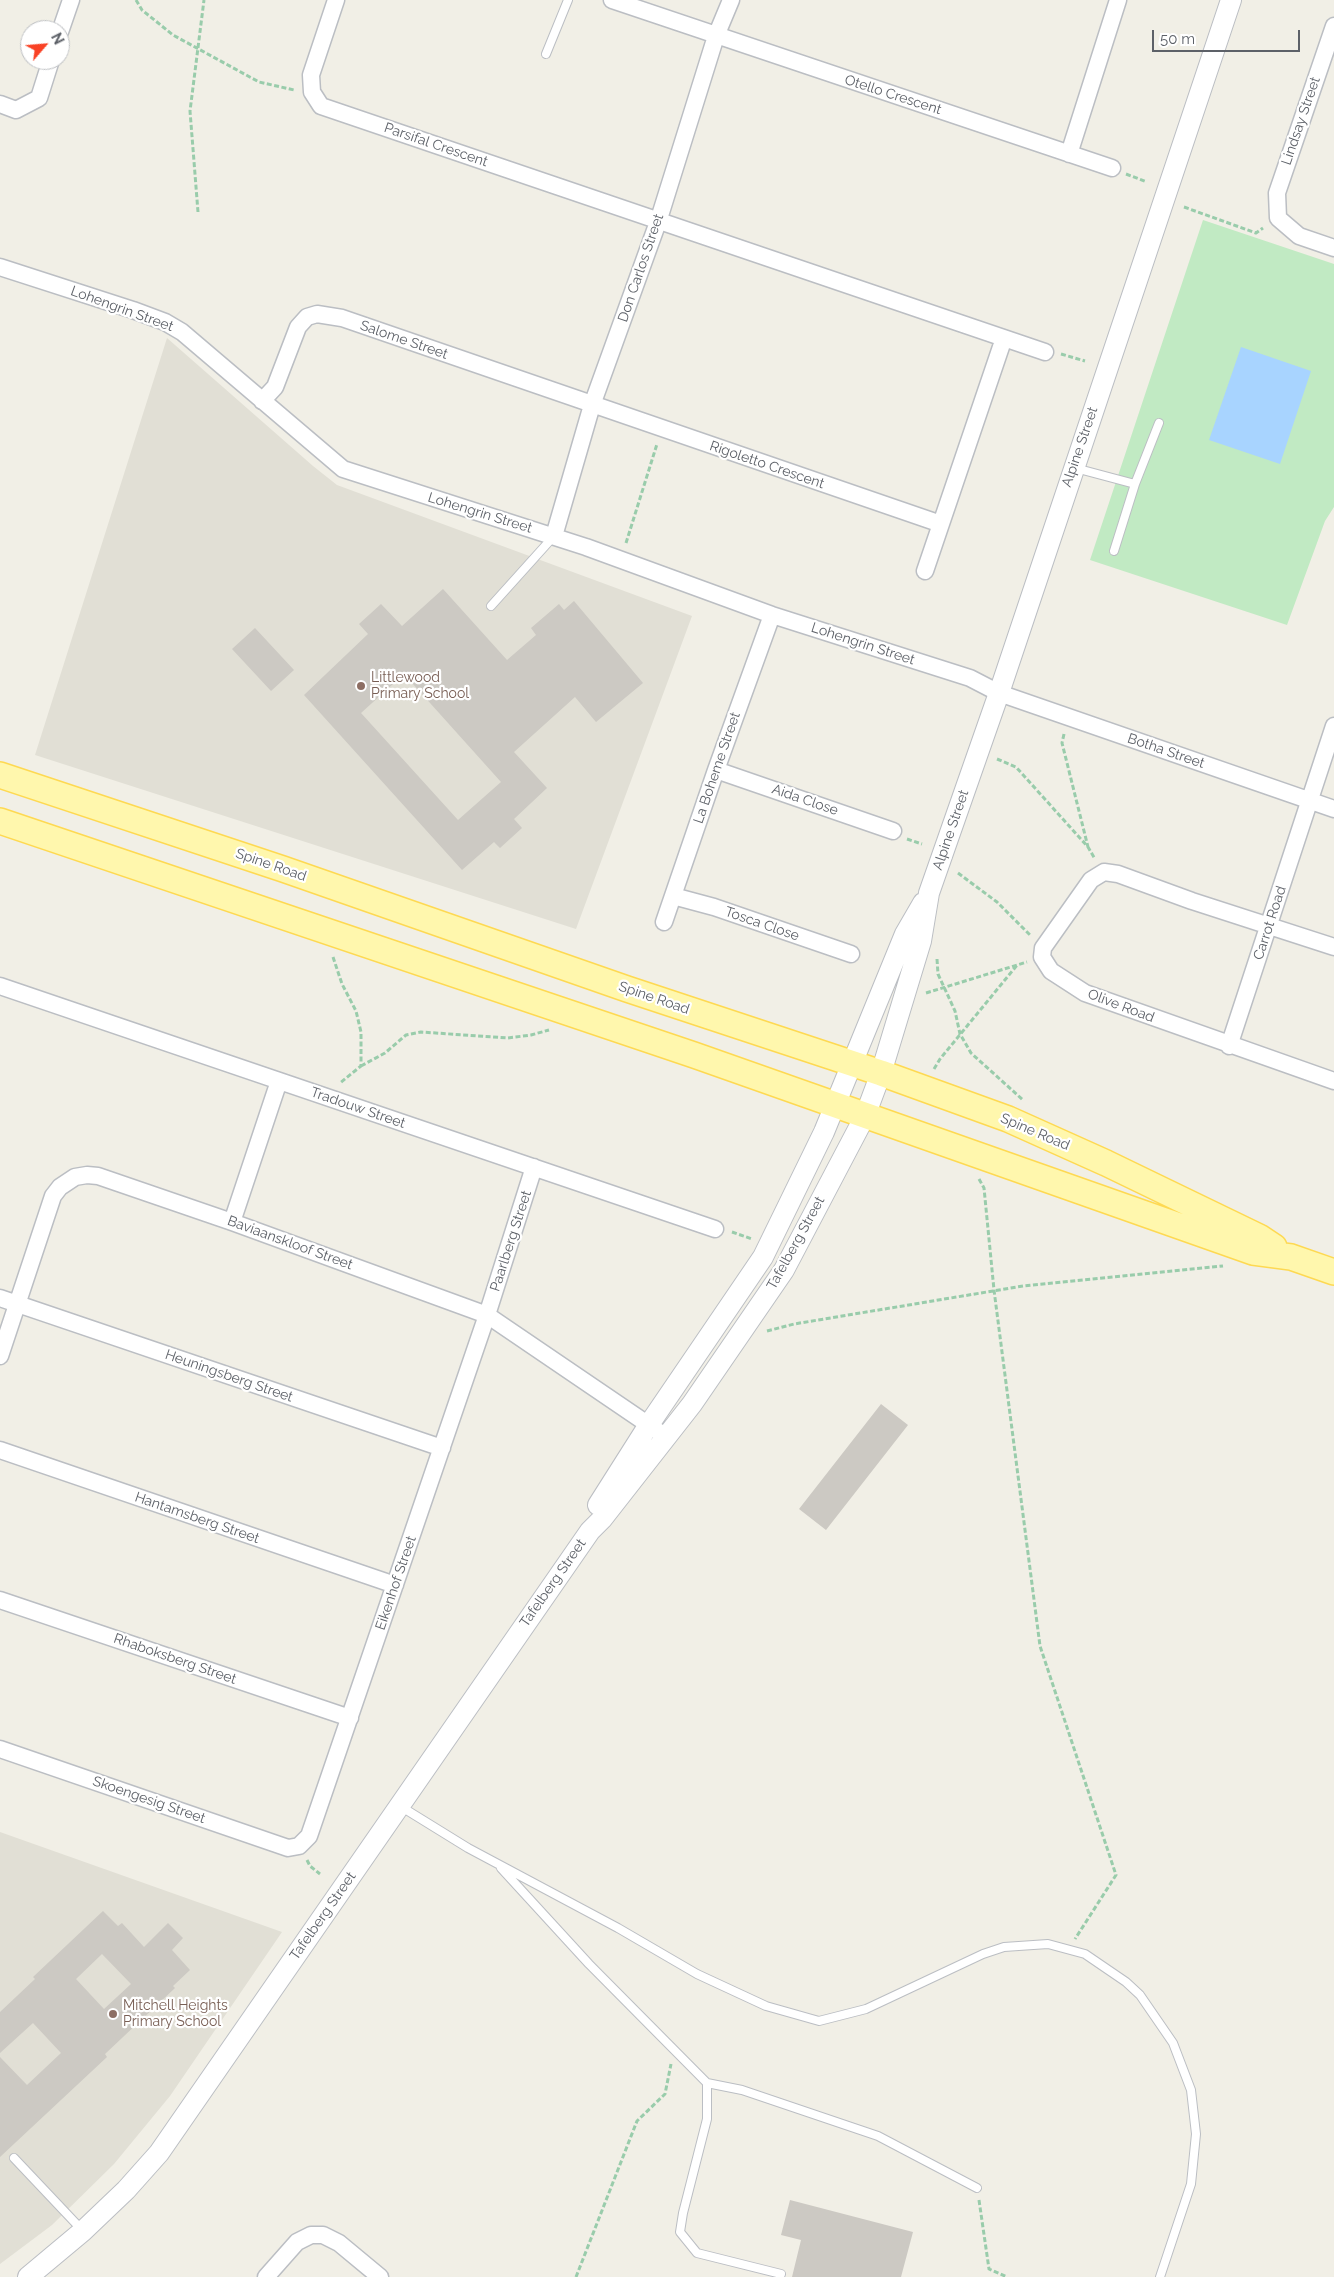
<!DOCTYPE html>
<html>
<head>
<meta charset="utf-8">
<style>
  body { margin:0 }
  #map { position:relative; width:1334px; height:2277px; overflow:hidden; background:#f1efe6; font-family:Raleway,sans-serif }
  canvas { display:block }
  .north { position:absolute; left:20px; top:20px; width:50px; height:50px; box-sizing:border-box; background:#fff; border:1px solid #bec0c3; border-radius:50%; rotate:63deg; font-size:14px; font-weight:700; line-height:20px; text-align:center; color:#5d6168 }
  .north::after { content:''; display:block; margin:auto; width:18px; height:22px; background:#f94225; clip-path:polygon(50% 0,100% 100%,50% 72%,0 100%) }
  .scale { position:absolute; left:1152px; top:30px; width:148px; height:22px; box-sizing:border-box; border:2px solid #5d6168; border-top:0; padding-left:6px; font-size:15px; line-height:18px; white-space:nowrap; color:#5d6168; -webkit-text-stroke:4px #fff; paint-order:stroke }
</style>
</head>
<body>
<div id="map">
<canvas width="1334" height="2277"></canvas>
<div class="north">N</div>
<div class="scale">50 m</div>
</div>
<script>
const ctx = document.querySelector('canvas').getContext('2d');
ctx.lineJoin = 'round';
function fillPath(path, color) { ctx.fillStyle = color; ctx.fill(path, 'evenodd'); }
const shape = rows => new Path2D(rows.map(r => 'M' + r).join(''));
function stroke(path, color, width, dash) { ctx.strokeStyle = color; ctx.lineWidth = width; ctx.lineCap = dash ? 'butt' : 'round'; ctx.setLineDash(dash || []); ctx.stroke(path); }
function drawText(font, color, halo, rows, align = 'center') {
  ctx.font = font + ' Raleway,sans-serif'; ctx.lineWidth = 4.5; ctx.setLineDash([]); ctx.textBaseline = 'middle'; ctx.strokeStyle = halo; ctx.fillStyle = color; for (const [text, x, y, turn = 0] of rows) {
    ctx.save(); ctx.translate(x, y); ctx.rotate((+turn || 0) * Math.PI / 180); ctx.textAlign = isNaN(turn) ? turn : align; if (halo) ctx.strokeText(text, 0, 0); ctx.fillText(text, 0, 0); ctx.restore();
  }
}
const education = shape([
  [167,338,313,466,337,485,692,616,576,929,35,755],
  [0,1832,282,1932,170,2096,114,2164,52,2225,0,2264]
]);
const green = shape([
  [1203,220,1334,264,1334,507,1325,521,1287,625,1090,560]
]);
const water = shape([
  [1241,347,1311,371,1280,464,1209,440]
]);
const building = shape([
  [443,589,507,660,536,635,531,628,559,604,564,610,574,601,643,683,596,722,575,697,514,752,547,788,514,819,522,828,500,848,494,842,462,870,304,695,368,634,359,624,381,604,402,626],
  [404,674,501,782,458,820,361,713],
  [255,628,294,670,271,691,232,649],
  [881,1404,908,1425,826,1530,799,1509],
  [103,1911,118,1926,122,1923,144,1947,168,1923,183,1938,172,1950,190,1970,173,1986,175,1988,105,2054,107,2057,0,2157,0,2057,27,2085,61,2053,33,2023,0,2053,0,2012,35,1979,33,1977],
  [102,1954,131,1984,104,2009,76,1979],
  [790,2200,913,2232,901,2277,792,2277,801,2240,781,2235]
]);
const path = shape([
  [136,0,142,10,173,35,259,82,294,90],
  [1126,174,1147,182],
  [1184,207,1256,233,1263,228],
  [198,212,190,111,204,0],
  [1061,354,1085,361],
  [626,543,657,444],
  [1064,734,1062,743,1088,847],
  [997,759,1016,767,1088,847,1095,859],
  [907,839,922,844],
  [958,873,997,902,1031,936],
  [333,957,342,984,356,1011,361,1032,361,1066,340,1083],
  [937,959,938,974,955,1011,960,1034,971,1053,1023,1100],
  [926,993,1027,962],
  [361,1066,385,1053,406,1035,421,1032,508,1038,531,1035,549,1030],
  [934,1069,940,1059,1018,964],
  [979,1179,984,1188,994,1290,1040,1646,1116,1875,1075,1939],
  [732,1232,752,1239],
  [767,1331,794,1324,1023,1286,1223,1266],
  [307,1860,310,1866,320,1874],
  [979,2200,989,2269,1007,2277],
  [576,2277,637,2121,665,2094,671,2064]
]);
const service = shape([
  [546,54,568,0],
  [1075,468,1135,484],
  [1114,551,1135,484,1159,423],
  [491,606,554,536],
  [400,1806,468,1848,618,1928,697,1974,766,2006,819,2021,866,2009,983,1954,1004,1947,1048,1944,1085,1954,1126,1982,1140,1995,1173,2043,1191,2090,1196,2134,1191,2184,1160,2277],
  [501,1868,589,1964,707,2083,707,2119,683,2213,680,2232,697,2253,781,2274],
  [707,2083,742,2090,878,2136,977,2188],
  [14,2158,83,2231]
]);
const minor = shape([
  [336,0,311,75,312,92,321,106,1045,352],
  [612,0,1112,168],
  [1334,26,1277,193,1278,218,1299,236,1334,248],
  [60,32,71,0],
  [0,104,16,110,39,98,51,60],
  [1069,154,1118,0],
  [0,267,133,310,165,322,182,332,343,469,586,547,772,615,970,678,999,693,1334,809],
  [262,401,275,387,298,327,307,317,317,314,342,318,941,524],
  [554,536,592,405,658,222,716,36,731,0],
  [925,571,1004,338],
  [716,770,893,831],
  [673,896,714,907,851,954],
  [664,922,716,770,772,615],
  [1334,947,1192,901,1118,874,1104,872,1091,880,1043,948,1042,957,1051,971,1085,993,1334,1081],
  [0,986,715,1229],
  [1229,1046,1334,726],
  [232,1222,279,1081],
  [0,1298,442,1448],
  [0,1356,53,1196,60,1187,75,1177,87,1175,98,1176,232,1222,487,1315,665,1436],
  [0,1450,395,1585],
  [0,1600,350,1718],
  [0,1749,288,1848,299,1846,309,1836,487,1315,534,1167],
  [266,2277,297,2242,311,2235,323,2235,339,2243,380,2277]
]);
const tertiary = shape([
  [598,1505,650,1423,763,1257,824,1132,905,934,923,903],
  [28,2277,83,2231,126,2190,159,2153,590,1531,602,1519,692,1404,784,1270,865,1116,881,1073,921,941,929,893,999,693,1231,0]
]);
const primary = shape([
  [0,775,283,869,627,989,881,1073,1008,1119,1106,1163,1259,1237,1274,1247],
  [0,821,694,1055,1253,1252,1291,1257,1334,1272]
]);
const markers = [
  [361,686,5,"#8d6e63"],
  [113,2014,5,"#8d6e63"]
];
const streetNames = [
  ["Otello Crescent",893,95,18],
  ["Lindsay Street",1301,121,-71],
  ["Parsifal Crescent",436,145,19],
  ["Don Carlos Street",641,268,-71],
  ["Lohengrin Street",122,309,20],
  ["Salome Street",404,340,19],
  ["Alpine Street",1080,447,-71],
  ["Rigoletto Crescent",767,465,19],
  ["Lohengrin Street",480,513,17],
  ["Lohengrin Street",863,644,18],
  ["Botha Street",1166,751,19],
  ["La Boheme Street",717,768,-71],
  ["Aida Close",805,800,19],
  ["Alpine Street",951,830,-71],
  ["Spine Road",271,865,19],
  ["Carrot Road",1270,923,-72],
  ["Tosca Close",762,924,19],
  ["Spine Road",654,998,19],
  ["Olive Road",1121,1006,21],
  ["Tradouw Street",358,1108,19],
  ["Spine Road",1035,1132,23],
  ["Paarlberg Street",511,1241,-72],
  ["Baviaanskloof Street",290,1243,20],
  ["Tafelberg Street",796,1243,-61],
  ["Heuningsberg Street",229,1376,19],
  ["Hantamsberg Street",197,1518,19],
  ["Eikenhof Street",396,1583,-71],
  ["Tafelberg Street",553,1583,-55],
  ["Rhaboksberg Street",175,1659,19],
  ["Skoengesig Street",149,1800,19],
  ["Tafelberg Street",323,1916,-55]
];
const educationNames = [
  ["Littlewood",371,678],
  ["Primary School",371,694],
  ["Mitchell Heights",123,2006],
  ["Primary School",123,2022]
];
fillPath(education, '#e1dfd5');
fillPath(green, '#c1eac3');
fillPath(water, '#a8d4ff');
fillPath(building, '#ccc9c3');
stroke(service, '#bbbec3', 10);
stroke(minor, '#bbbec3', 19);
stroke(tertiary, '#bbbec3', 22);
stroke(primary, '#fed952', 28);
stroke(path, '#99ccab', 3, [5, 2.5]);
stroke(service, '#fff', 8);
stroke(minor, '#fff', 16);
stroke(tertiary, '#fff', 20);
stroke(primary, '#fff7ad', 25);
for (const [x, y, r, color] of markers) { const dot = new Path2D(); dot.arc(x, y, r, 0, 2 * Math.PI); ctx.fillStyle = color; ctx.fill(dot); stroke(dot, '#fff', 2); }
drawText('14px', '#5d6168', '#fff', streetNames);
drawText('14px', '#785e54', '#fff', educationNames, 'left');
</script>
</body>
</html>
